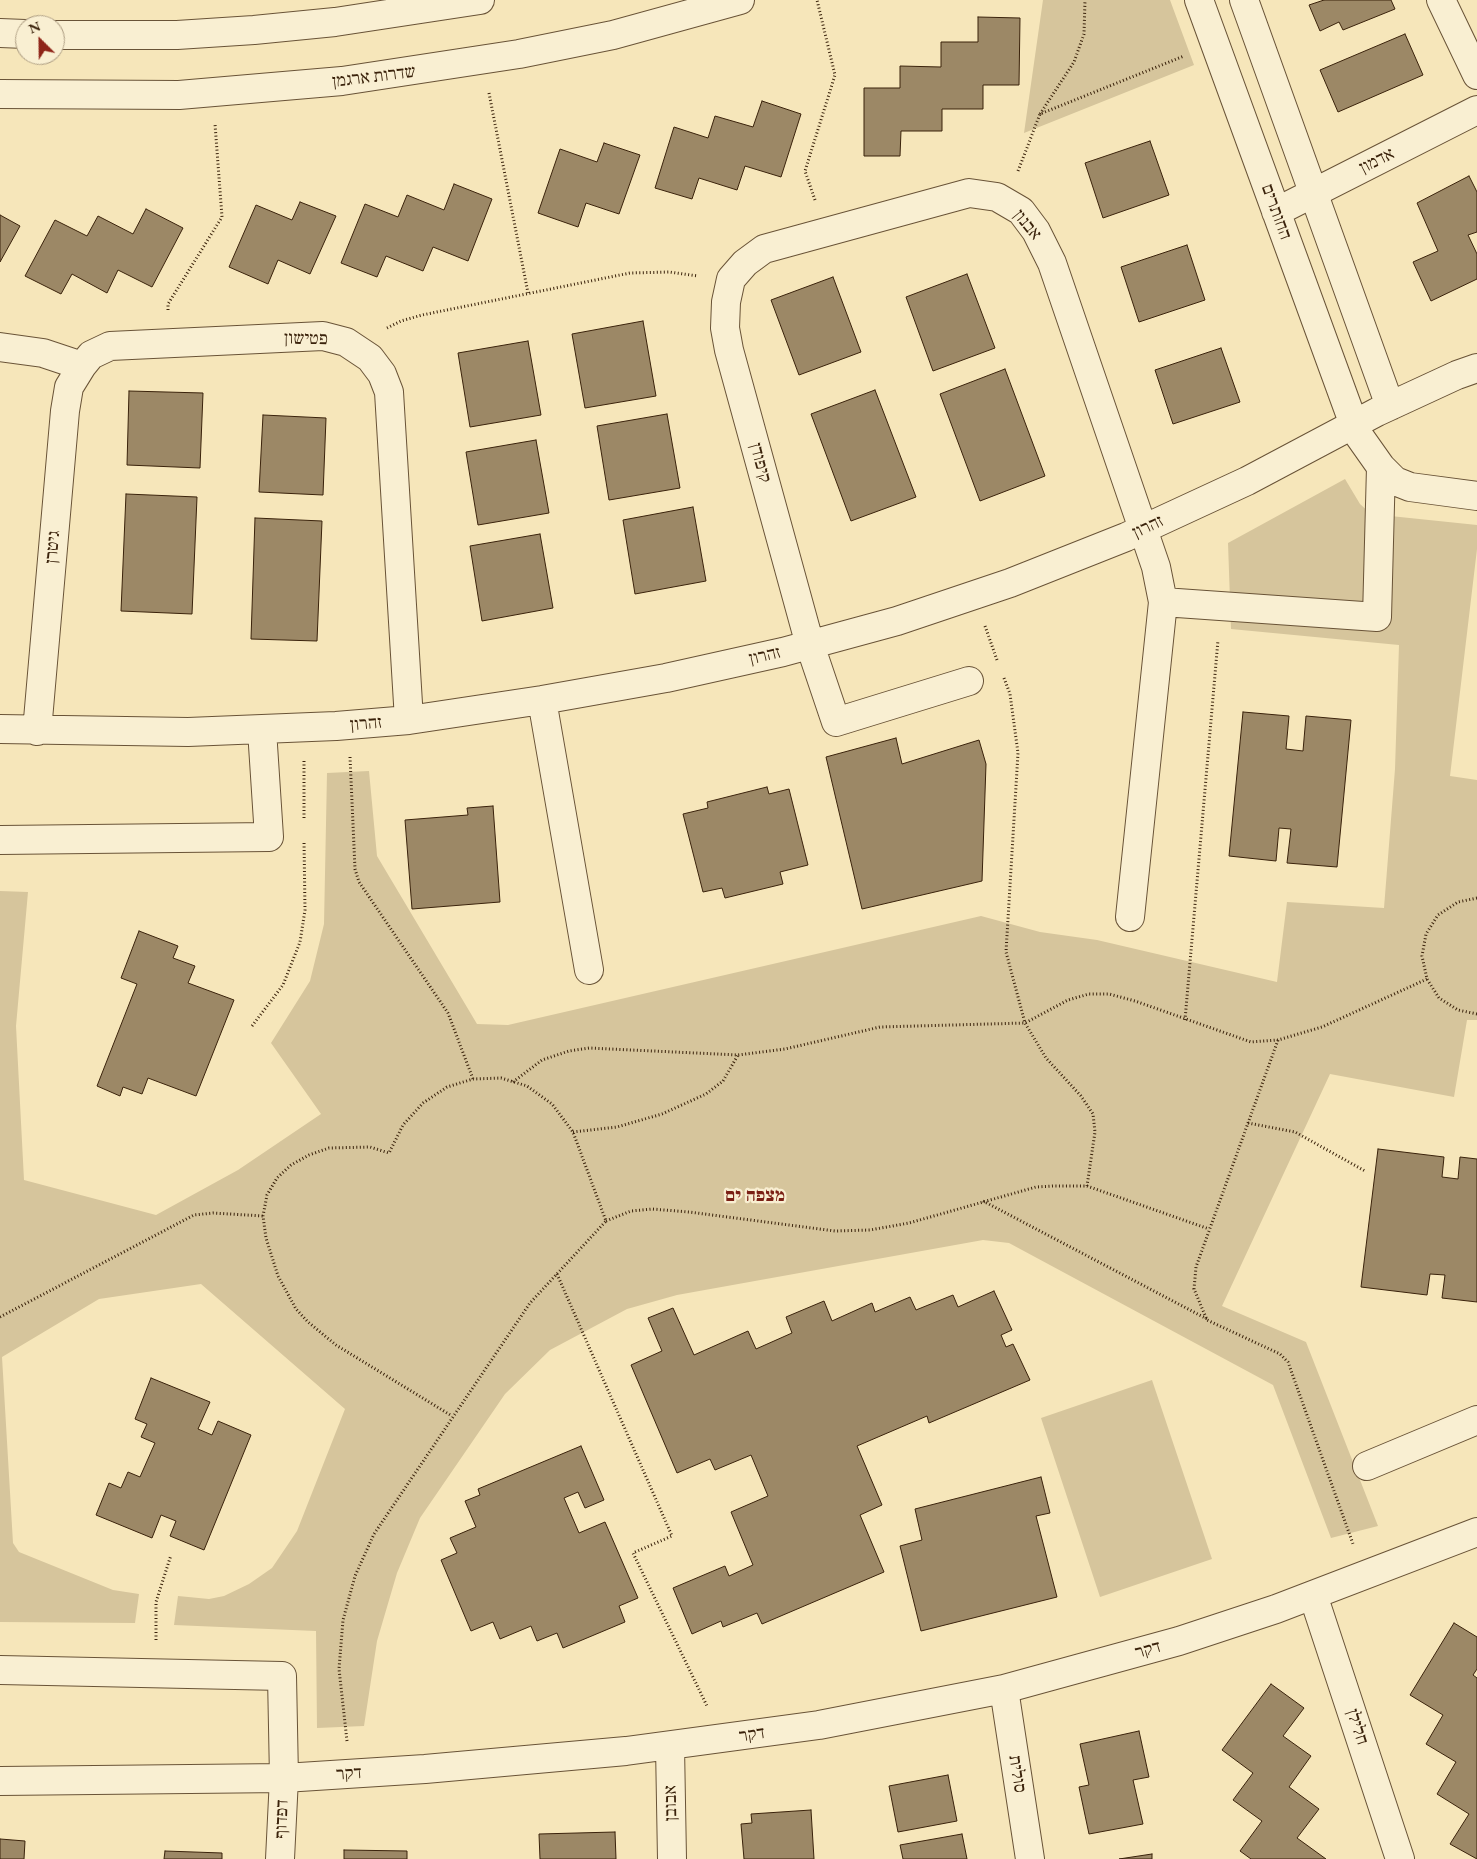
<!DOCTYPE html>
<html>
<head>
<meta charset="utf-8">
<style>
  body { margin:0 }
  #map { position:relative; width:1477px; height:1859px; overflow:hidden; background:#f6e6ba; font-family:"EB Garamond",serif }
  canvas { display:block }
  .north { position:absolute; left:15px; top:15px; width:50px; height:50px; box-sizing:border-box; background:#f9efd2; border:1px solid #ad9d82; border-radius:50%; rotate:337deg; font-size:14px; font-weight:700; line-height:20px; text-align:center; color:#3a220b }
  .north::after { content:''; display:block; margin:auto; width:18px; height:22px; background:#8f2418; clip-path:polygon(50% 0,100% 100%,50% 72%,0 100%) }
</style>
</head>
<body>
<div id="map">
<canvas width="1477" height="1859"></canvas>
<div class="north">N</div>
</div>
<script>
const ctx = document.querySelector('canvas').getContext('2d');
ctx.lineJoin = 'round';
function fillPath(path, color) { ctx.fillStyle = color; ctx.fill(path, 'evenodd'); }
const shape = rows => new Path2D(rows.map(r => 'M' + r).join(''));
function stroke(path, color, width, dash) { ctx.strokeStyle = color; ctx.lineWidth = width; ctx.lineCap = dash ? 'butt' : 'round'; ctx.setLineDash(dash || []); ctx.stroke(path); }
function drawText(font, color, halo, rows, align = 'center') {
  ctx.font = font + ' "EB Garamond","Frank Ruhl Libre",serif'; ctx.lineWidth = 4.5; ctx.setLineDash([]); ctx.textBaseline = 'middle'; ctx.strokeStyle = halo; ctx.fillStyle = color; for (const [text, x, y, turn = 0] of rows) {
    ctx.save(); ctx.translate(x, y); ctx.rotate((+turn || 0) * Math.PI / 180); ctx.textAlign = isNaN(turn) ? turn : align; if (halo) ctx.strokeText(text, 0, 0); ctx.fillText(text, 0, 0); ctx.restore();
  }
}
const green = shape([
  [1043,0,1170,0,1194,65,1024,133],
  [1345,479,1360,504,1371,514,1477,525,1477,549,1450,776,1477,780,1477,1020,1467,1020,1454,1097,1330,1074,1222,1306,1306,1342,1378,1526,1331,1538,1273,1385,1009,1243,983,1240,677,1295,627,1309,550,1350,505,1394,420,1518,397,1573,377,1641,364,1726,317,1728,316,1631,174,1625,178,1596,209,1599,224,1596,249,1584,272,1568,297,1531,345,1409,201,1284,99,1299,2,1357,13,1543,19,1552,113,1590,139,1594,135,1623,0,1622,0,891,28,892,16,1026,24,1180,156,1215,238,1170,321,1114,271,1043,310,981,324,924,327,773,369,771,377,856,477,1024,508,1025,981,916,1040,932,1097,940,1277,982,1287,902,1384,908,1395,769,1399,645,1231,629,1228,543],
  [1152,1380,1212,1559,1100,1597,1041,1418]
]);
const building = shape([
  [1324,0,1391,0,1395,9,1343,30,1339,22,1320,31,1309,5,1324,0],
  [978,17,1020,18,1019,85,983,85,983,109,942,109,942,131,901,131,900,156,864,156,864,88,900,88,900,66,941,67,941,42,978,42,978,17],
  [1405,34,1423,75,1338,112,1320,70,1405,34],
  [762,101,801,114,781,177,745,166,737,190,699,178,692,199,655,188,674,127,708,138,715,116,753,127,762,101],
  [1150,141,1169,195,1103,218,1085,163,1150,141],
  [604,143,640,155,619,214,586,203,578,227,538,213,560,149,597,162,604,143],
  [1469,176,1477,192,1477,232,1468,235,1477,254,1477,279,1431,301,1413,262,1438,251,1417,203,1469,176],
  [454,184,492,199,468,261,433,247,423,271,386,256,377,277,341,263,365,204,398,217,407,195,444,210,454,184],
  [300,202,336,216,310,274,278,260,268,284,229,267,256,205,292,220,300,202],
  [146,209,183,228,152,287,118,270,107,293,72,274,61,294,25,276,55,220,87,236,98,216,133,234,146,209],
  [0,215,20,226,0,262,0,215],
  [1187,245,1205,300,1139,322,1121,267,1187,245],
  [967,274,995,348,933,371,906,297,967,274],
  [833,277,861,352,799,375,771,300,833,277],
  [643,321,656,396,585,408,572,334,643,321],
  [528,341,541,415,470,427,458,353,528,341],
  [1221,348,1240,402,1173,424,1155,370,1221,348],
  [1005,369,1045,476,980,501,940,394,1005,369],
  [875,390,916,497,851,521,811,414,875,390],
  [129,391,203,393,200,468,127,465,129,391],
  [667,414,680,488,609,500,597,426,667,414],
  [263,415,326,418,323,495,259,492,263,415],
  [536,440,549,513,478,525,466,452,536,440],
  [126,494,197,497,192,614,121,611,126,494],
  [693,507,706,581,635,594,623,520,693,507],
  [255,518,322,521,317,641,251,639,255,518],
  [540,534,553,608,482,621,470,546,540,534],
  [1243,712,1289,716,1286,749,1303,751,1306,716,1351,720,1337,867,1287,863,1291,829,1279,828,1276,861,1229,856,1243,712],
  [896,738,902,764,979,740,986,764,982,881,862,909,826,757,896,738],
  [767,787,769,794,789,789,808,865,780,872,783,884,725,898,722,888,703,892,683,814,708,808,707,802,767,787],
  [493,806,500,902,412,909,405,820,468,815,467,808,493,806],
  [139,931,178,946,173,958,195,966,188,983,234,1000,196,1096,148,1078,142,1094,123,1087,120,1096,97,1086,137,984,121,978,139,931],
  [1378,1149,1444,1157,1442,1177,1458,1179,1460,1157,1477,1159,1477,1302,1442,1298,1445,1275,1430,1274,1427,1295,1361,1287,1378,1149],
  [994,1291,1012,1330,1001,1335,1006,1347,1013,1344,1030,1380,929,1423,927,1416,857,1446,882,1505,860,1515,884,1572,762,1624,757,1613,723,1627,721,1621,692,1634,673,1588,725,1566,729,1576,753,1565,731,1512,768,1496,751,1455,715,1470,710,1459,677,1473,631,1365,662,1351,648,1318,673,1308,694,1355,748,1331,756,1349,792,1333,786,1317,824,1301,832,1321,872,1303,875,1312,910,1297,916,1310,953,1295,958,1307,994,1291],
  [151,1378,210,1402,198,1429,212,1435,218,1421,251,1435,204,1550,170,1536,176,1521,161,1515,152,1538,96,1515,109,1483,121,1488,128,1472,140,1477,155,1443,141,1437,147,1424,135,1419,151,1378],
  [581,1446,604,1500,585,1508,578,1492,564,1498,579,1533,605,1522,638,1598,619,1606,625,1622,563,1648,557,1633,537,1641,531,1626,500,1639,493,1622,471,1631,441,1560,457,1553,450,1538,476,1527,465,1501,480,1495,478,1489,581,1446],
  [1041,1477,1050,1513,1036,1516,1057,1597,921,1631,900,1546,922,1540,915,1509,1041,1477],
  [1454,1623,1477,1637,1477,1669,1473,1675,1477,1678,1477,1859,1450,1844,1469,1814,1437,1794,1456,1762,1426,1744,1443,1715,1410,1695,1454,1623],
  [1271,1684,1304,1708,1283,1736,1311,1756,1289,1787,1319,1809,1297,1838,1326,1859,1251,1859,1240,1851,1262,1821,1233,1800,1253,1773,1222,1750,1271,1684],
  [1139,1731,1149,1777,1133,1780,1143,1824,1089,1834,1079,1787,1089,1785,1080,1744,1139,1731],
  [948,1775,957,1821,898,1832,889,1786,948,1775],
  [811,1810,814,1859,744,1859,741,1824,752,1823,751,1814,811,1810],
  [615,1832,616,1859,540,1859,539,1834,615,1832],
  [962,1834,967,1859,903,1859,900,1845,962,1834],
  [0,1839,25,1841,24,1859,0,1859,0,1839],
  [344,1850,407,1851,407,1859,344,1859,344,1850],
  [165,1851,222,1853,222,1859,164,1859,165,1851],
  [1152,1854,1152,1859,1119,1859,1152,1854]
]);
const path = shape([
  [489,93,528,293],
  [1040,114,1074,62,1084,34,1085,0],
  [1018,171,1040,114,1184,56],
  [815,200,805,171,835,75,817,0],
  [168,310,168,304,222,217,215,124],
  [387,328,401,321,422,315,630,273,669,272,698,276],
  [985,626,997,660],
  [1004,678,1010,694,1018,753,1006,952,1025,1023,1046,1058,1081,1096,1093,1114,1095,1132,1087,1186],
  [350,757,355,869,359,882,448,1013,473,1079],
  [304,761,304,820],
  [1477,898,1458,902,1438,915,1426,934,1422,956,1427,979,1439,998,1458,1010,1477,1014],
  [1185,1020,1218,640],
  [252,1026,283,985,300,942,305,910,304,841],
  [1278,1040,1196,1267,1194,1289,1207,1320,1280,1354,1288,1362,1353,1544],
  [513,1082,542,1060,569,1051,589,1048,738,1055,785,1049,880,1027,1025,1023,1068,1000,1089,994,1109,994,1135,1001,1251,1042,1278,1040,1322,1027,1427,979],
  [1248,1123,1295,1132,1365,1171],
  [573,1132,617,1127,662,1114,706,1094,723,1081,738,1055],
  [983,1201,1207,1319],
  [606,1221,631,1211,652,1209,689,1212,835,1231,870,1230,909,1223,1036,1187,1053,1186,1087,1186,1209,1229],
  [557,1274,672,1536,633,1553,707,1706],
  [0,1317,194,1215,213,1213,263,1216],
  [156,1640,156,1602,171,1555],
  [347,1741,339,1669,343,1620,355,1576,374,1534,530,1303,606,1221,573,1132,552,1104,527,1086,501,1078,473,1079,447,1087,423,1103,403,1125,389,1153,370,1147,329,1148,309,1155,291,1165,277,1178,267,1195,263,1216,266,1238,278,1276,296,1309,308,1322,336,1345,452,1416]
]);
const minor = shape([
  [1199,0,1357,433,1381,467,1395,481,1410,487,1477,496],
  [1244,0,1390,406],
  [1441,0,1477,75],
  [0,33,25,34],
  [55,35,177,35,254,30,335,22,480,0],
  [0,94,179,95,342,81,519,54,613,35,740,0],
  [1276,212,1477,110],
  [0,347,43,353,82,366,91,355,110,346,323,336,346,342,370,358,382,374,389,392,409,720],
  [1163,602,1377,617,1381,467],
  [969,681,836,722,810,645,729,350,725,328,726,302,731,279,745,263,764,249,969,193,997,197,1021,211,1036,231,1052,263,1156,567,1163,602,1130,917],
  [542,700,589,970],
  [0,729,188,732,336,726,409,720,542,700,666,678,783,652,897,621,1010,583,1126,537,1247,481,1377,412,1457,375,1477,368],
  [37,731,65,411,69,387,82,366],
  [0,840,269,837,262,730],
  [1367,1466,1477,1420],
  [1313,1595,1400,1859],
  [0,1670,282,1676,284,1778,280,1859],
  [1004,1689,1030,1859],
  [670,1746,672,1859],
  [0,1781,284,1778,425,1769,626,1751,819,1725,1004,1689,1179,1641,1276,1609,1477,1532]
]);
const streetNames = [
  ["שדרות ארגמן",374,77,-7],
  ["אדמון",1377,161,-27],
  ["החותרים",1276,212,70],
  ["אבנון",1027,225,51],
  ["פטישון",306,339,1],
  ["קיפודן",760,463,75],
  ["זהרון",1148,527,-25],
  ["גיטרן",53,547,-85],
  ["זהרון",765,656,-13],
  ["זהרון",366,724,-5],
  ["דקר",1148,1650,-16],
  ["חלילן",1357,1727,72],
  ["דקר",752,1735,-9],
  ["דקר",349,1774,-4],
  ["סולית",1017,1774,81],
  ["אבובן",671,1803,-91],
  ["דפדוף",282,1819,-88]
];
const neighbourhoodNames = [
  ["מצפה ים",755,1196]
];
fillPath(green, '#d6c59c');
fillPath(building, '#9c8866');
stroke(building, '#3a220b', 1);
stroke(minor, '#695337', 30);
stroke(path, '#3a220b', 3, [1, 2.5]);
stroke(minor, '#f9efd2', 28);
drawText('18px', '#3a220b', '#f9efd2', streetNames);
drawText('bold 19px', '#7a1f14', '#f9efd2', neighbourhoodNames);
</script>
</body>
</html>
